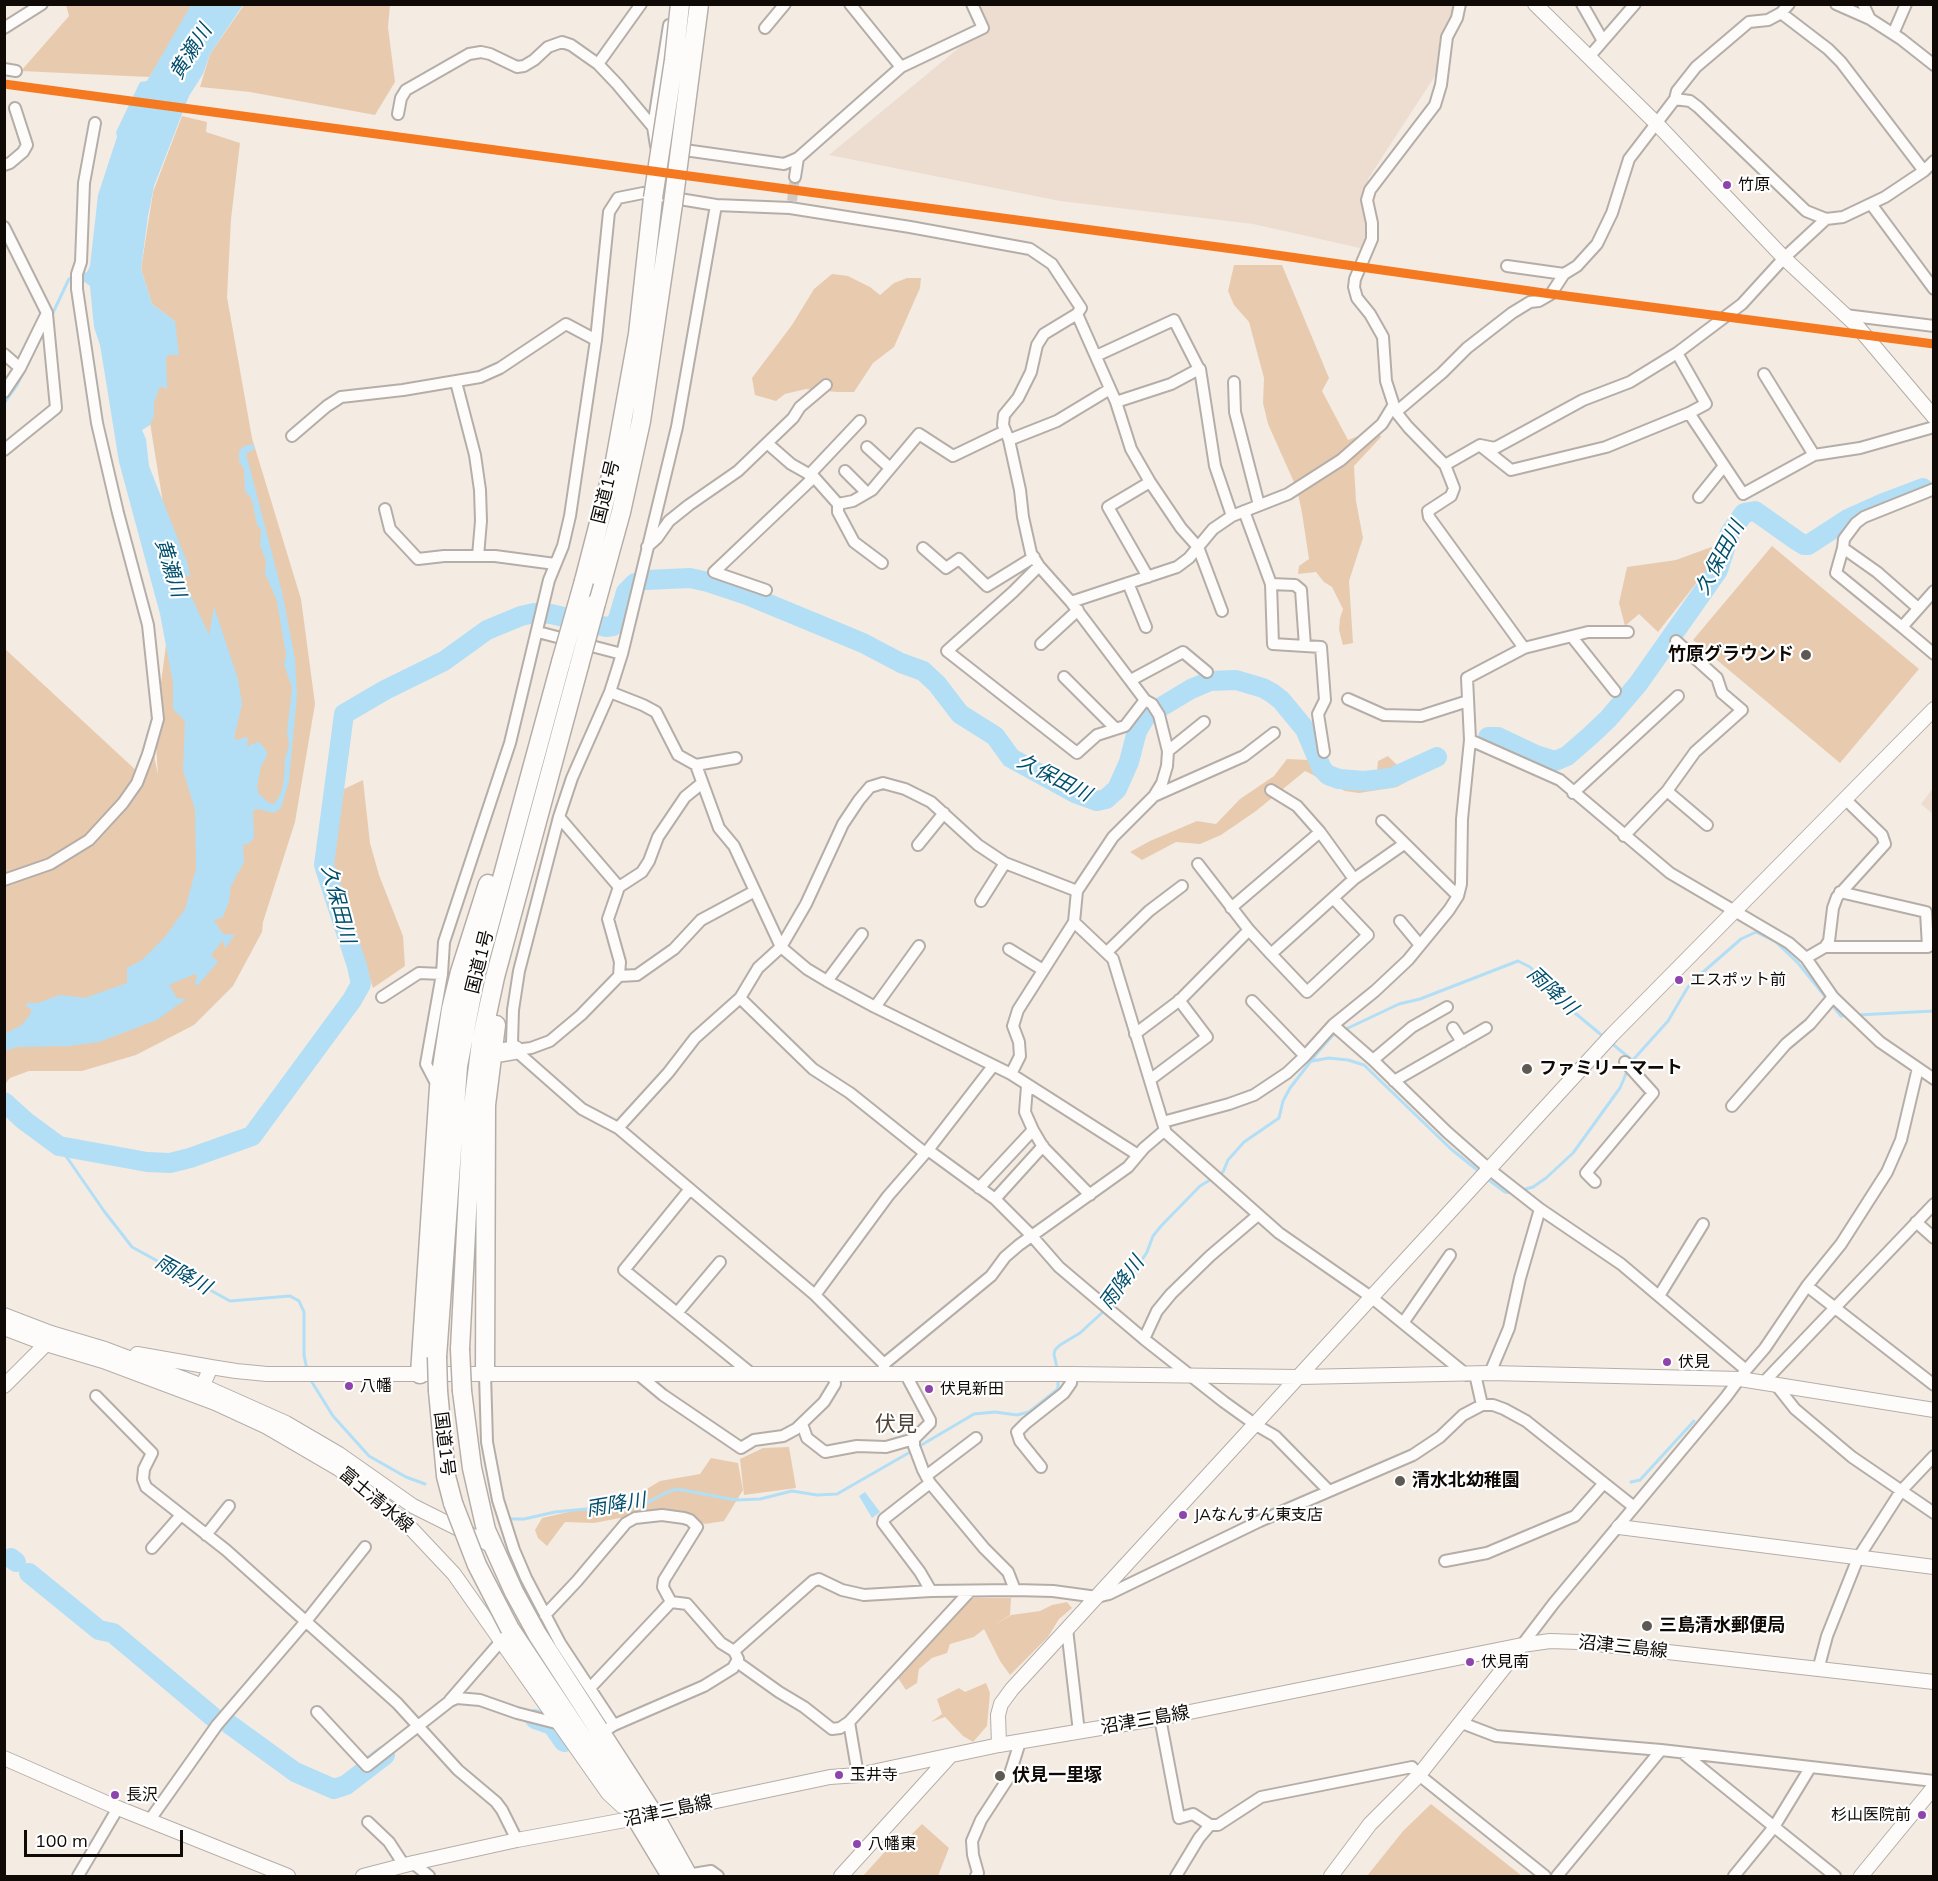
<!DOCTYPE html>
<html>
<head>
<meta charset="utf-8">
<style>
  body { margin:0 }
  #map { position:relative; width:1938px; height:1881px; overflow:hidden; background:#f4ebe3; font-family:Mulish,sans-serif }
  canvas { display:block }
  .frame { position:absolute; inset:0; border:6px solid #0f0a06; pointer-events:none }
  .scale { position:absolute; left:24px; top:1830px; width:159px; height:27px; box-sizing:border-box; border:3px solid #0f0a06; border-top:0; padding-left:8px; font-size:18px; line-height:21px; white-space:nowrap; color:#0f0a06; -webkit-text-stroke:4px #fff; paint-order:stroke }
</style>
</head>
<body>
<div id="map">
<canvas width="1938" height="1881"></canvas>
<div class="frame"></div>
<div class="scale">100 m</div>
</div>
<script>
const ctx = document.querySelector('canvas').getContext('2d');
ctx.lineJoin = 'round';
function fillPath(path, color) { ctx.fillStyle = color; ctx.fill(path, 'evenodd'); }
const shape = rows => new Path2D(rows.map(r => 'M' + r).join(''));
function stroke(path, color, width, dash) { ctx.strokeStyle = color; ctx.lineWidth = width; ctx.lineCap = dash ? 'butt' : 'round'; ctx.setLineDash(dash || []); ctx.stroke(path); }
function drawText(font, color, halo, rows, align = 'center') {
  ctx.font = font + ' Mulish,"Noto Sans JP",sans-serif'; ctx.lineWidth = 4.5; ctx.setLineDash([]); ctx.textBaseline = 'middle'; ctx.strokeStyle = halo; ctx.fillStyle = color; for (const [text, x, y, turn = 0] of rows) {
    ctx.save(); ctx.translate(x, y); ctx.rotate((+turn || 0) * Math.PI / 180); ctx.textAlign = isNaN(turn) ? turn : align; if (halo) ctx.strokeText(text, 0, 0); ctx.fillText(text, 0, 0); ctx.restore();
  }
}
const built = shape([
  [972,5,1467,5,1444,62,1368,179,1369,250,1253,224,1060,201,829,155,983,28],
  [1933,788,1933,814,1921,804]
]);
const green = shape([
  [66,5,200,5,149,77,21,71,69,16],
  [244,5,390,5,388,27,395,82,375,115,250,92,200,87,210,54],
  [182,116,207,122,206,132,240,143,231,219,227,297,252,438,301,599,315,704,295,822,263,922,262,932,233,986,194,1025,136,1055,82,1071,29,1071,10,1078,5,1084,5,885,11,885,43,869,5,874,4,648,139,773,153,750,158,775,155,729,172,599,162,497,145,392,173,320,152,304,141,269,153,192],
  [131,785,107,826,77,849],
  [1234,265,1282,265,1329,378,1322,391,1348,440,1377,429,1381,437,1354,466,1356,501,1363,538,1349,581,1353,643,1343,645,1339,630,1340,618,1343,609,1332,587,1324,582,1316,572,1298,574,1299,566,1309,559,1302,513,1297,489,1268,424,1263,403,1264,378,1249,322,1234,305,1228,291],
  [832,274,848,276,870,287,880,295,894,283,907,278,921,278,920,288,894,347,873,363,854,392,837,392,806,389,785,394,776,401,755,395,752,378,792,325,814,289],
  [1717,545,1716,558,1658,632,1639,614,1625,626,1619,603,1627,567,1676,560],
  [1772,546,1919,669,1840,763,1693,640],
  [1388,756,1411,779,1397,787,1359,793,1345,791,1305,771,1256,811,1221,835,1200,844,1176,842,1142,860,1130,852,1150,841,1197,821,1216,824,1240,799,1274,776,1287,759,1309,760,1328,775,1339,779,1379,780,1377,771,1378,761],
  [363,780,370,843,379,875,403,936,405,966,373,988,333,863,344,789],
  [789,1447,796,1488,744,1495,740,1459,763,1448],
  [711,1458,738,1463,743,1490,724,1521,705,1524,682,1512,656,1511,594,1523,565,1522,547,1546,538,1538,535,1530,542,1518,577,1510,618,1509,645,1500,645,1490,660,1481,700,1474],
  [969,1598,1011,1598,1010,1615,991,1627,1011,1615,1040,1611,1052,1605,1067,1602,1072,1608,1059,1619,1048,1637,1010,1675,1000,1661,984,1629,974,1637,950,1644,947,1653,932,1658,919,1669,917,1683,906,1690,894,1672],
  [986,1683,990,1693,987,1726,973,1742,963,1736,945,1717,931,1722,942,1714,937,1699,959,1688,965,1692],
  [1431,1804,1522,1876,1367,1876,1403,1831],
  [922,1824,949,1848,938,1876,863,1876,898,1837,905,1841]
]);
const water = shape([
  [191,5,243,5,210,54,203,74,189,96,154,186,148,216,141,269,152,304,175,321,179,355,168,355,166,359,167,387,166,389,160,386,154,403,154,416,150,425,142,430,146,439,149,466,187,562,190,575,189,577,183,574,182,576,209,635,214,607,238,679,242,704,234,738,237,740,246,737,248,739,247,748,252,744,259,742,266,750,267,756,261,766,257,787,259,794,269,803,274,804,281,793,284,778,285,759,289,745,287,732,292,688,284,664,286,655,277,601,265,573,266,561,260,545,261,530,257,525,252,500,245,491,244,469,239,462,239,451,244,446,254,444,254,450,246,453,282,592,295,659,297,695,289,781,281,808,274,813,258,809,253,810,254,837,250,843,243,845,244,862,231,886,229,901,223,917,214,920,223,934,235,935,225,948,223,940,211,955,218,962,197,986,195,983,197,976,195,974,169,985,177,998,186,999,157,1020,99,1042,70,1046,17,1047,5,1051,4,1034,22,1025,31,1013,31,1009,26,1006,27,1003,38,1003,60,995,85,998,127,983,127,968,142,960,165,937,185,909,196,869,195,810,183,770,185,721,173,709,173,683,160,614,119,462,104,369,100,345,94,327,90,286,82,280,82,274,87,272,90,266,98,195,117,137,116,132,140,82,147,81],
  [865,1492,880,1512,872,1518,859,1496]
]);
const stream = shape([
  [51,317,67,283,69,279,75,278],
  [4,403,17,385,44,331],
  [1857,1015,1934,1011],
  [1344,1030,1399,1004,1420,999,1518,961,1530,967,1575,1013,1605,1038],
  [1610,1042,1632,1060],
  [1312,1061,1329,1058,1348,1060,1364,1065,1451,1149,1481,1173],
  [1632,1061,1668,1021,1688,987,1702,973,1741,939,1756,932,1776,942,1798,963,1841,1016,1848,1015],
  [59,1146,104,1211,132,1247,230,1301,290,1296,299,1301,304,1312,304,1355,307,1370],
  [1486,1178,1505,1192,1513,1193],
  [1522,1190,1533,1187,1546,1178,1573,1153,1620,1088,1628,1069],
  [1110,1305,1134,1272,1147,1252,1153,1236,1161,1226,1200,1186,1223,1172,1228,1160,1244,1142,1279,1118,1283,1101,1290,1088,1318,1052,1333,1035,1338,1033],
  [1057,1368,1054,1354,1055,1350,1060,1345,1080,1333,1105,1310],
  [310,1379,333,1416,369,1456,406,1477,425,1484],
  [918,1447,974,1414,995,1412,1017,1415,1029,1412,1058,1389,1058,1378],
  [1631,1482,1640,1480,1694,1421],
  [511,1519,524,1519,555,1512,647,1503,665,1493,677,1489,736,1500,760,1499,792,1491,817,1495,837,1494,912,1451]
]);
const river = shape([
  [646,580,690,578,708,582,747,595,863,643,901,663,923,671,937,684,960,714,995,736,1011,758,1075,793,1097,801,1106,799,1117,789,1129,762,1137,731,1146,716,1191,689,1210,681,1236,680,1263,688,1272,693,1281,700,1305,729,1322,769,1328,775,1339,779,1364,781,1391,778,1437,757],
  [1488,737,1498,737,1536,755,1555,761,1567,756,1590,736,1608,719,1638,684,1707,586,1718,570,1730,533,1744,513,1755,511,1796,540,1804,545,1808,545,1848,519,1886,502,1923,488],
  [4,1102,25,1121,59,1146,147,1162,170,1163,190,1158,252,1136,352,1000,361,984,357,966,324,865,344,714,385,690,444,661,487,630,521,616,534,613,551,614,606,627,613,626,618,619,626,592,635,583],
  [11,1558,16,1562],
  [29,1573,99,1630,113,1633,213,1717],
  [535,1719,552,1725,564,1742],
  [229,1724,295,1772,334,1789,346,1785,385,1755]
]);
const streetTunnel = shape([
  [792,201,795,177]
]);
const street = shape([
  [850,4,901,67],
  [1582,4,1603,41],
  [1836,4,1870,19],
  [1863,4,1870,19,1901,39,1934,65],
  [1781,13,1828,49,1841,62,1924,171],
  [669,25,653,127,656,146,784,164,798,158,901,67,983,28,972,4],
  [4,28,42,4],
  [765,28,785,4],
  [1893,34,1906,4],
  [1589,57,1635,4],
  [598,64,641,4],
  [4,69,16,71],
  [1675,99,1677,91,1696,67,1749,22,1768,20,1781,13,1789,4],
  [398,114,401,98,406,90,469,54,481,52,490,54,517,67,524,66,534,60,548,47,562,42,571,45,598,64,617,84,653,127],
  [4,165,10,163,23,152,27,145,15,108],
  [795,177,798,158],
  [1871,204,1934,289],
  [716,205,677,427,622,654,610,692,572,778,559,817,519,971,513,1010,512,1043,515,1050,582,1109,618,1128,815,1295,884,1364,884,1369],
  [4,227,47,313,20,368,4,392],
  [1507,266,1564,274,1577,266,1597,244,1612,213,1629,159,1675,99,1690,101,1698,107,1806,211,1826,219,1843,217,1885,197,1924,171,1934,161],
  [1077,314,1116,402,1131,449,1150,482,1181,528,1198,547,1222,611],
  [1845,315,1934,326],
  [1677,353,1706,404,1689,413,1743,494,1814,455,1860,448,1934,427],
  [4,354,20,368],
  [1096,356,1174,320,1199,369,1171,384,1116,402],
  [1200,369,1215,466,1232,516],
  [1764,374,1814,455],
  [456,382,475,455,480,490,481,521,478,556],
  [1234,382,1235,412,1259,505],
  [1396,412,1442,373,1467,348,1512,313,1530,302,1539,301,1551,294,1564,274],
  [292,436,327,406,341,397,403,390,480,377,500,368,566,324,596,340],
  [1009,440,1057,421,1110,389],
  [767,443,791,464,814,477,838,504,853,501,872,490,919,434,953,456,1005,431],
  [867,447,890,468],
  [1482,447,1511,470,1606,447,1689,413],
  [4,450,56,408,47,314],
  [1445,465,1480,445,1495,448,1583,400,1630,382,1677,353,1742,304,1784,258,1826,219],
  [845,471,867,493],
  [809,475,860,421],
  [1699,497,1724,466],
  [838,504,838,512,854,542,882,563],
  [385,509,390,529,418,559,444,556,495,556,555,564],
  [1244,511,1271,584,1273,644,1305,646,1301,590,1295,585,1271,584],
  [647,547,657,538,669,521,689,505,738,471,793,418,800,407,826,385],
  [923,548,946,568,959,559,987,586,1034,557],
  [1843,548,1836,573,1902,627],
  [1039,566,1013,592,947,651,1077,753,1097,735,1125,726,1145,700],
  [1148,577,1108,507,1150,482],
  [1128,583,1146,627],
  [766,590,714,572,814,477],
  [1934,591,1902,627,1934,654],
  [1071,602,1177,567,1189,558,1213,529,1232,516,1288,494,1341,460,1382,424,1393,406],
  [1918,608,1877,572,1843,548,1844,539,1856,523,1864,517,1934,489],
  [538,632,622,654],
  [1572,637,1615,691],
  [1041,644,1078,610],
  [1305,646,1321,647,1325,700,1318,714,1324,752],
  [1524,648,1588,632,1628,632],
  [1064,677,1116,729],
  [1131,680,1183,652,1207,672],
  [610,692,643,705,656,712,678,755,696,765,736,758],
  [1348,699,1384,715,1421,716,1468,701],
  [1470,740,1560,780,1670,873,1789,943,1806,958,1833,997,1880,1042,1934,1079],
  [1168,751,1204,722],
  [696,765,719,828,734,846,781,947,807,969,827,981,875,1007,1011,1074,1138,1155],
  [1271,790,1297,806,1320,832,1354,879],
  [1667,791,1707,825],
  [1573,793,1678,696],
  [1154,796,1244,756,1274,733],
  [559,817,619,887],
  [1382,821,1458,896],
  [1624,836,1667,791,1695,752,1742,710,1722,693,1717,678,1676,641],
  [918,845,944,813],
  [1198,864,1249,930,1271,954,1354,879,1404,844],
  [4,880,50,864,89,840,123,803,137,783,148,754,158,719,148,625,118,513,97,423,77,289,77,274,81,262,84,183,95,123],
  [981,901,1005,863],
  [1231,908,1320,832],
  [1400,921,1420,945],
  [1825,947,1928,947,1926,912,1840,892],
  [1009,949,1043,970],
  [1107,952,1149,911,1182,886],
  [1271,954,1307,992,1368,935,1333,898],
  [1806,958,1825,947,1829,941,1833,908,1837,897,1885,844,1882,835,1845,799],
  [619,976,620,962,608,919,619,887,642,872,649,861,658,837,685,797,701,784],
  [827,981,862,934],
  [382,997,419,973,442,974],
  [740,998,813,1069,850,1093,925,1153],
  [1252,1001,1305,1056],
  [875,1007,919,946],
  [1333,1025,1373,1060,1447,1132,1489,1169,1540,1209,1621,1264,1746,1370,1726,1397,1554,1603,1522,1645],
  [1453,1028,1462,1042],
  [1135,1034,1180,1000,1249,930],
  [515,1050,531,1048,550,1041,581,1015,619,976,637,975,674,949,701,920,755,891],
  [1373,1060,1412,1027,1447,1007],
  [1011,1074,1020,1056,1019,1042,1013,1026,1018,1010,1074,922],
  [1151,1079,1207,1037,1179,1000],
  [1394,1081,1486,1028],
  [1027,1086,1025,1112,1033,1130,1043,1147,1090,1195],
  [438,1087,426,1064,442,974,444,942,510,743,549,580,563,546,570,516,596,340,609,212,618,198,643,193,716,205,790,208,910,227,1030,249,1052,264,1081,308,1077,314,1044,334,1037,345,1031,372,1018,398,1004,415,1003,425,1009,440,1020,490,1023,517,1031,553,1039,566,1071,602,1145,700,1152,704,1159,715,1168,751,1167,766,1162,783,1154,796,1113,837,1077,891,1074,922,1113,959,1165,1130,1144,1148,1128,1167,1019,1245,1005,1257,991,1276,884,1364],
  [1732,1106,1786,1044,1810,1024,1833,997],
  [1163,1122,1229,1104,1254,1095,1287,1073,1305,1056,1333,1025,1375,991,1408,960,1449,910,1458,896,1461,884,1462,819,1470,740,1467,678,1524,648,1429,517,1428,511,1451,496,1454,488,1445,465,1408,427,1396,412,1386,381,1383,337,1370,314,1357,298,1354,287,1355,279,1372,239,1372,223,1367,200,1370,190,1435,105,1441,85,1447,37,1457,18,1460,4],
  [618,1128,668,1073,695,1038,740,998,758,968,781,947,806,904,843,824,859,800,870,787,883,783,905,789,931,802,978,845,1005,863,1077,891],
  [1164,1131,1279,1233,1371,1297,1467,1375],
  [928,1150,995,1199,1031,1235,1059,1267,1144,1339,1224,1402,1256,1425,1275,1436,1329,1491],
  [1595,1182,1586,1173,1653,1093,1625,1062],
  [979,1188,1033,1130],
  [690,1189,624,1270,753,1375],
  [995,1199,1043,1146],
  [1916,1222,1934,1238],
  [1807,1286,1934,1385],
  [815,1295,888,1196,928,1150,993,1066],
  [1659,1296,1703,1224],
  [677,1313,720,1262],
  [1403,1323,1450,1255],
  [1144,1339,1157,1311,1171,1294,1210,1256,1258,1215],
  [1746,1370,1765,1348,1807,1286,1841,1244,1887,1172,1901,1140,1918,1068],
  [1490,1373,1509,1328,1520,1278,1540,1209],
  [485,1374,487,1442,498,1500,514,1550,526,1578,560,1643,614,1725],
  [1475,1374,1482,1405],
  [639,1375,663,1395,741,1448,754,1440,783,1436,796,1429,824,1402,835,1384,834,1374],
  [906,1375,930,1420,930,1423,914,1439,914,1446,923,1470,930,1483,984,1548,1008,1572,1015,1590],
  [1763,1383,1934,1204],
  [1776,1385,1795,1409,1852,1457,1934,1513],
  [96,1396,152,1453,144,1469,143,1479,146,1487,226,1550,397,1703,458,1770,496,1802,502,1810,517,1840],
  [802,1424,807,1438,825,1452,857,1446,886,1447,914,1439],
  [1041,1467,1020,1441,1017,1432,1026,1423,1064,1393,1071,1383,1072,1374],
  [926,1476,976,1438],
  [930,1483,884,1519,883,1523,920,1572,931,1591],
  [206,1535,229,1506],
  [152,1548,181,1515],
  [1445,1561,1487,1553,1575,1516,1604,1483],
  [545,1615,577,1581,626,1523,635,1518,662,1515,684,1518,690,1520,697,1527,664,1580,663,1587,671,1602],
  [1067,1629,1079,1732],
  [737,1662,779,1692,804,1707,832,1729,840,1728,849,1722,970,1591],
  [1818,1670,1827,1636,1858,1558,1901,1491,1934,1456],
  [590,1688,671,1602,687,1604,721,1643,734,1651],
  [450,1700,502,1640],
  [317,1712,367,1766,450,1701,457,1698,480,1700,517,1713,560,1724],
  [1160,1718,1179,1818,1193,1814,1210,1825],
  [849,1722,858,1775],
  [1462,1723,1496,1736,1661,1750,1934,1781],
  [601,1733,614,1725,704,1686,733,1668,738,1659,734,1651,813,1581,819,1579,842,1590,864,1595,931,1591,1015,1590,1053,1591,1097,1597,1109,1594,1260,1521,1413,1455,1440,1437,1463,1415,1482,1405,1493,1405,1504,1409,1526,1421,1634,1507],
  [1684,1754,1835,1876],
  [149,1821,217,1725,307,1620,365,1547],
  [368,1822,389,1842,404,1865],
  [413,1863,429,1876],
  [687,1875,711,1871,718,1876],
  [78,1876,118,1808],
  [976,1876,978,1873,973,1855,972,1841,981,1820,1009,1777,1020,1742],
  [1176,1876,1199,1838,1210,1825,1218,1825,1261,1797,1412,1767,1419,1775,1545,1876],
  [1557,1876,1661,1750],
  [1734,1876,1774,1827,1810,1768]
]);
const secondary = shape([
  [1535,4,1657,124,1784,258,1857,326,1934,417],
  [4,1315,51,1333,105,1349,203,1386,286,1423,339,1454,413,1506,493,1546],
  [4,1328,46,1344,103,1361,215,1403,267,1427,339,1469,406,1523,454,1574,608,1793,622,1806],
  [137,1354,211,1367],
  [4,1386,46,1344,49,1337],
  [198,1396,211,1367,236,1371,267,1374,1072,1374,1299,1377,1490,1373,1740,1379,1934,1410],
  [1619,1527,1934,1567],
  [999,1745,998,1715,1001,1704,1012,1689,1612,1035,1934,709],
  [4,1758,118,1808,288,1876],
  [363,1876,413,1863,517,1840,636,1818,830,1777,858,1775,999,1745,1160,1718,1522,1645,1550,1641,1579,1642,1934,1682],
  [841,1876,950,1756],
  [1331,1876,1370,1824,1419,1775,1522,1645],
  [1861,1876,1934,1787]
]);
const highway = shape([
  [584,581,615,461,638,334,653,198],
  [596,603,621,512,641,421,673,204],
  [492,1054,515,1050],
  [460,1349,472,1114,481,1042,495,977,579,666],
  [437,1357,458,1066,476,974,561,662],
  [420,1374,439,1087,451,1009,460,972,488,884],
  [485,1374,486,1105,496,1025],
  [438,1391,446,1476,453,1503],
  [462,1391,472,1468,486,1530,514,1592,537,1634,654,1815,688,1876],
  [510,1629,636,1818,671,1876]
]);
const highwayBridge = shape([
  [653,198,674,60,680,4],
  [673,204,699,4],
  [561,662,584,581],
  [579,666,596,603],
  [460,1349,462,1391],
  [437,1357,438,1391],
  [453,1503,477,1565,510,1629]
]);
const rail1 = shape([
  [4,84,1248,251,1551,294,1934,344]
]);
const markers = [
  [1727,185,5,"#8e44ad"],
  [1806,655,6,"#5f5953"],
  [1679,980,5,"#8e44ad"],
  [1527,1069,6,"#5f5953"],
  [1667,1362,5,"#8e44ad"],
  [349,1386,5,"#8e44ad"],
  [929,1389,5,"#8e44ad"],
  [1400,1481,6,"#5f5953"],
  [1183,1515,5,"#8e44ad"],
  [1647,1626,6,"#5f5953"],
  [1470,1662,5,"#8e44ad"],
  [839,1775,5,"#8e44ad"],
  [1000,1776,6,"#5f5953"],
  [115,1795,5,"#8e44ad"],
  [1922,1815,5,"#8e44ad"],
  [857,1844,5,"#8e44ad"]
];
const busNames = [
  ["竹原",1738,185],
  ["エスポット前",1690,980],
  ["伏見",1678,1362],
  ["八幡",360,1386],
  ["伏見新田",940,1389],
  ["JAなんすん東支店",1194,1515],
  ["伏見南",1481,1662],
  ["玉井寺",850,1775],
  ["長沢",126,1795],
  ["杉山医院前",1911,1815,"right"],
  ["八幡東",868,1844]
];
const streetNames = [
  ["国道1号",606,492,-76],
  ["国道1号",480,962,-76],
  ["国道1号",444,1444,83],
  ["富士清水線",376,1500,40],
  ["沼津三島線",1623,1647,6],
  ["沼津三島線",1145,1720,-10],
  ["沼津三島線",668,1811,-12]
];
const poiNames = [
  ["竹原グラウンド",1794,655,"right"],
  ["ファミリーマート",1539,1069],
  ["清水北幼稚園",1412,1481],
  ["三島清水郵便局",1659,1626],
  ["伏見一里塚",1012,1776]
];
const waterNames = [
  ["黄瀬川",191,52,-58],
  ["久保田川",1720,558,-62],
  ["黄瀬川",170,568,73],
  ["久保田川",1054,778,27],
  ["久保田川",338,904,75],
  ["雨降川",1552,991,43],
  ["雨降川",183,1275,29],
  ["雨降川",1122,1283,-54],
  ["雨降川",616,1505,-9]
];
const quarterNames = [
  ["伏見",896,1425]
];
fillPath(built, '#edddd0');
fillPath(green, '#e8cbaf');
fillPath(water, '#b2dff6');
stroke(stream, '#b2dff6', 3);
stroke(river, '#b2dff6', 20);
stroke(streetTunnel, '#d2c9c2', 10, [10, 5]);
stroke(street, '#b5aea8', 14);
stroke(secondary, '#b5aea8', 16);
stroke(highway, '#b5aea8', 21);
stroke(street, '#fdfcfb', 10);
stroke(secondary, '#fdfcfb', 14);
stroke(highway, '#fdfcfb', 18);
stroke(highwayBridge, '#b5aea8', 21, []);
stroke(highwayBridge, '#fdfcfb', 18);
stroke(rail1, '#f47921', 9);
for (const [x, y, r, color] of markers) { const dot = new Path2D(); dot.arc(x, y, r, 0, 2 * Math.PI); ctx.fillStyle = color; ctx.fill(dot); stroke(dot, '#fff', 2); }
drawText('16px', '#0f0a06', '#fff', busNames, 'left');
drawText('18px', '#0f0a06', '#fff', streetNames);
drawText('bold 18px', '#0f0a06', '#fff', poiNames, 'left');
drawText('italic 20px', '#004f6c', '#fff', waterNames);
drawText('21px', '#504439', '#fff', quarterNames);
</script>
</body>
</html>
